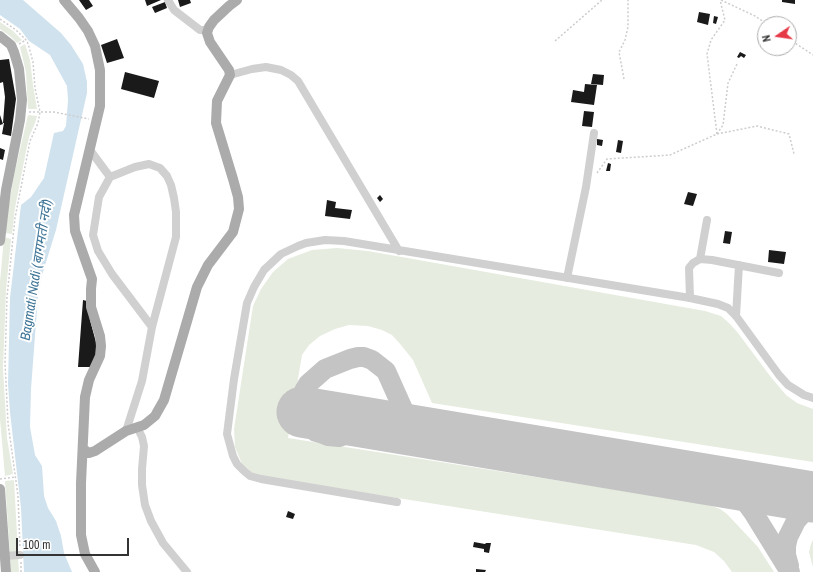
<!DOCTYPE html>
<html>
<head>
<meta charset="utf-8">
<style>
  body { margin:0 }
  #map { position:relative; width:813px; height:572px; overflow:hidden; background:#fff; font-family:"Archivo Narrow",sans-serif }
  canvas { display:block }
  .north { position:absolute; left:757px; top:16px; width:40px; height:40px; box-sizing:border-box; background:#fff; border:1px solid #adadad; border-radius:50%; rotate:257deg; font-size:11px; font-weight:700; line-height:16px; text-align:center; color:#333 }
  .north::after { content:''; display:block; margin:auto; width:14px; height:18px; background:#e63946; clip-path:polygon(50% 0,100% 100%,50% 72%,0 100%) }
  .scale { position:absolute; left:16px; top:538px; width:113px; height:18px; box-sizing:border-box; border:2px solid #333; border-top:0; padding-left:5px; font-size:12px; line-height:14px; white-space:nowrap; color:#333; -webkit-text-stroke:3px #fff; paint-order:stroke }
</style>
</head>
<body>
<div id="map">
<canvas width="813" height="572"></canvas>
<div class="north">N</div>
<div class="scale">100 m</div>
</div>
<script>
const ctx = document.querySelector('canvas').getContext('2d');
ctx.lineJoin = 'round';
function fillPath(path, color) { ctx.fillStyle = color; ctx.fill(path, 'evenodd'); }
const shape = rows => new Path2D(rows.map(r => 'M' + r).join(''));
function stroke(path, color, width, dash) { ctx.strokeStyle = color; ctx.lineWidth = width; ctx.lineCap = dash ? 'butt' : 'round'; ctx.setLineDash(dash || []); ctx.stroke(path); }
function drawText(font, color, halo, rows, align = 'center') {
  ctx.font = font + ' "Archivo Narrow","Noto Sans Devanagari",sans-serif'; ctx.lineWidth = 4; ctx.setLineDash([]); ctx.textBaseline = 'middle'; ctx.strokeStyle = halo; ctx.fillStyle = color; for (const [text, x, y, turn = 0] of rows) {
    ctx.save(); ctx.translate(x, y); ctx.rotate((+turn || 0) * Math.PI / 180); ctx.textAlign = isNaN(turn) ? turn : align; if (halo) ctx.strokeText(text, 0, 0); ctx.fillText(text, 0, 0); ctx.restore();
  }
}
const green = shape([
  [0,22,13,31,22,40,17,43,10,36,0,29],
  [25,44,30,60,33,85,37,109,28,109,26,72,20,47],
  [28,115,37,116,35,123,29,137,26,151,15,208,12,234,4,233,14,175],
  [4,237,11,239,6,290,3,368,7,438,13,474,5,476,0,419,0,282],
  [337,248,368,251,705,311,721,316,730,324,738,333,770,376,786,395,797,403,813,409,813,462,432,403,413,360,401,345,392,335,382,330,368,326,349,325,335,329,320,336,309,345,302,355,288,438,707,504,720,509,727,514,758,547,774,572,732,572,724,561,714,552,696,545,264,477,252,473,242,464,235,447,234,429,253,306,261,289,273,272,288,259,312,250],
  [14,480,18,553,10,554,5,481],
  [813,540,813,567,809,552,811,544],
  [18,557,19,572,11,572,10,558]
]);
const water = shape([
  [0,0,23,0,61,33,71,45,83,64,87,82,87,93,56,230,42,275,38,296,31,389,30,427,35,455,42,466,44,496,48,508,56,521,61,536,64,553,72,572,24,572,21,508,10,412,8,384,10,298,21,205,31,197,44,178,54,133,63,131,66,126,68,100,67,86,50,55,29,41,20,29,0,15]
]);
const taxiway = shape([
  [387,426,365,428,339,437,328,436,323,434,316,432,311,426,302,412,301,400,304,391,308,384,325,369,350,359,358,357,364,357,372,360,386,371,403,409,408,416,429,433],
  [702,479,727,486,738,495,745,501,753,512,790,572],
  [789,566,786,555,786,546,788,537,796,521,802,514,813,507]
]);
const runway = shape([
  [302,412,813,497]
]);
const building = shape([
  [79,0,89,0,93,6,86,10],
  [145,0,161,0,147,6],
  [178,0,190,0,191,3,180,7],
  [782,0,795,0,795,4,782,2],
  [165,2,167,8,155,13,152,7],
  [699,12,710,14,708,25,697,22],
  [714,16,718,17,716,24,713,23],
  [117,39,124,58,107,63,101,45],
  [740,52,746,55,744,58,741,56,739,58,737,57],
  [9,59,16,99,11,136,2,134,4,123,3,123,5,97,3,82,0,83,0,60],
  [125,72,159,81,154,98,121,89],
  [593,74,604,75,603,85,591,84],
  [585,84,597,85,594,105,571,102,573,90,584,92],
  [584,111,594,112,592,127,582,126],
  [0,115,3,124,0,125],
  [597,139,603,140,602,146,597,145],
  [618,140,623,141,621,153,616,152],
  [0,148,5,150,3,160,0,159],
  [608,163,611,164,610,171,606,171],
  [688,192,697,194,693,206,684,204],
  [380,195,383,199,380,202,377,198],
  [327,200,336,202,335,208,352,210,350,219,325,216],
  [725,231,732,232,730,244,723,243],
  [769,250,786,252,784,264,768,262],
  [83,300,87,301,90,320,97,346,96,359,91,367,78,367],
  [288,511,295,514,293,519,286,517],
  [474,542,485,544,486,543,491,543,489,553,484,552,484,549,473,547],
  [476,569,486,570,485,572,476,572]
]);
const path = shape([
  [721,0,755,16,767,24],
  [0,19,16,30,27,41,29,47,33,62,35,88,40,112,38,123,30,141,15,218,7,297,5,363,7,402,8,423,18,496,20,548],
  [789,39,813,55],
  [555,41,602,0],
  [19,44,26,40],
  [624,79,619,52,625,40,628,27,628,0],
  [29,112,54,112,89,119],
  [717,134,757,126,789,134,794,154],
  [717,134,723,125,728,83,737,64],
  [597,173,607,159,670,155,717,134,707,54,711,40,725,20,720,0],
  [0,479,16,477],
  [21,562,21,572]
]);
const minor = shape([
  [168,0,174,10,200,30,207,30],
  [230,75,252,69,266,67,281,70,291,75,298,81,399,251],
  [90,150,110,177,135,167,149,164,160,168,167,176,171,185,174,198,176,212,176,237,152,327,142,381,126,431],
  [110,177,99,197,93,235,98,251,112,274,152,327],
  [700,259,707,220],
  [567,278,586,187,594,133],
  [690,298,689,268,693,263,700,259,712,260,779,273],
  [736,316,739,265],
  [137,427,142,437,144,446,142,469,142,485,145,505,151,521,163,543,187,572],
  [397,502,261,479,250,476,244,471,237,464,233,456,227,434,234,379,247,303,254,287,264,270,281,254,298,246,306,243,325,240,344,241,690,298,718,304,728,308,736,316,779,375,788,385,804,395,813,398],
  [4,556,20,555]
]);
const major = shape([
  [64,0,79,18,88,31,95,46,100,70,100,106,74,215,75,231,92,279,91,289,91,307,100,336,101,346,100,356,89,380,85,397,81,483,81,535,85,554,95,572],
  [0,36,11,45,14,52,19,69,22,100,20,120,6,190,0,241],
  [83,449,89,453,95,451,126,431,144,425,155,416,164,400,197,287,208,265,233,232,239,209,238,197,233,179,216,123,217,101,230,75,229,70,210,42,207,33,209,27,214,20,229,6,237,0],
  [0,489,6,572]
]);
const waterNames = [
  ["Bagmati Nadi (बागमती नदी)",37,270,-81]
];
fillPath(green, '#e6ecdf');
fillPath(water, '#cfe2ee');
stroke(taxiway, '#c4c4c4', 20);
stroke(runway, '#c4c4c4', 51);
fillPath(building, '#1a1a1a');
stroke(path, '#cdcdcd', 1.5, [2, 2]);
stroke(minor, '#d0d0d0', 8);
stroke(major, '#ababab', 10);
drawText('italic 14px', '#3f7597', '#fff', waterNames);
</script>
</body>
</html>
